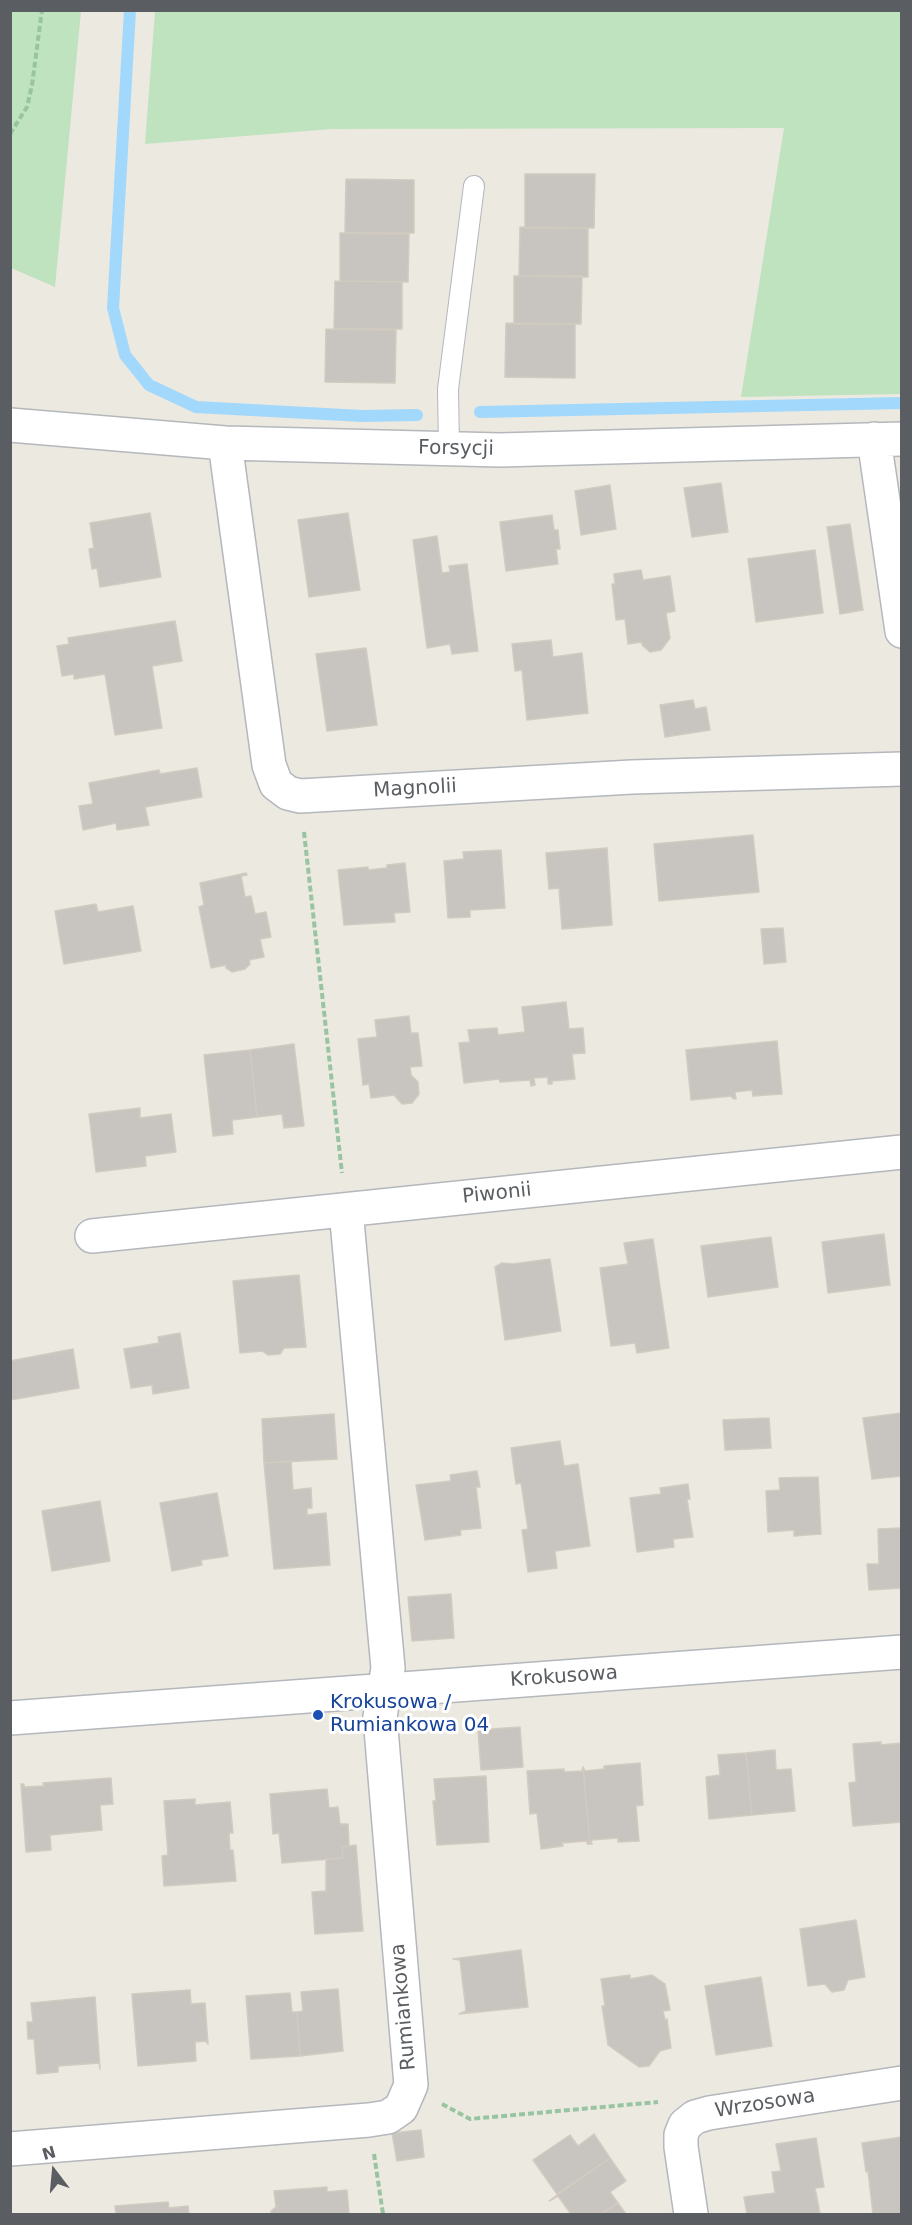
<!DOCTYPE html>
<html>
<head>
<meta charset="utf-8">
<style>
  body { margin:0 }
  #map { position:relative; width:912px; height:2225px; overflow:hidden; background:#ece9e1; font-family:"DejaVu Sans",sans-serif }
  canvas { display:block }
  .frame { position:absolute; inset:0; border:12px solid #5a5e62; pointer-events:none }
  .north { position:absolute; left:24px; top:2141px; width:60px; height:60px; -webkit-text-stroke:4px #fff; paint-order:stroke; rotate:344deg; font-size:16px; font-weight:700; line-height:24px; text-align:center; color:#5a5e62 }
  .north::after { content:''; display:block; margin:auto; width:21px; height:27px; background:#5a5e62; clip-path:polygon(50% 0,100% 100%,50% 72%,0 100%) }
</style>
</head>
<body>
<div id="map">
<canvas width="912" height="2225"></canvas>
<div class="frame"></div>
<div class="north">N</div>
</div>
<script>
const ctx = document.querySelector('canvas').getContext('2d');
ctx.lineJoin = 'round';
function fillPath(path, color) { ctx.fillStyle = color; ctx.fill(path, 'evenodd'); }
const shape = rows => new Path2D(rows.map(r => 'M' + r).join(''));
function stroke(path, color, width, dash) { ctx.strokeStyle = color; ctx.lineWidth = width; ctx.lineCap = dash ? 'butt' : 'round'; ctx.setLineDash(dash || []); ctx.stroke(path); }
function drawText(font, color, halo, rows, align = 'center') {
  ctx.font = font + ' "DejaVu Sans",sans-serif'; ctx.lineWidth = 6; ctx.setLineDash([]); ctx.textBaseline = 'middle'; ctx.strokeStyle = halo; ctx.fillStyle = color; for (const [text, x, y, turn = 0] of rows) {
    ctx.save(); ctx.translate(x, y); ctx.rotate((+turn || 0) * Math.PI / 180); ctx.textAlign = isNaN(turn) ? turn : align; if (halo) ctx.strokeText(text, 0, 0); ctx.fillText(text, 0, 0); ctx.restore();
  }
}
const green = shape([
  [11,10,81,11,55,287,11,268],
  [155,11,901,11,901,394,741,397,784,128,332,129,145,144]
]);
const stream = shape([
  [130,10,113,308,125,355,149,385,196,407,362,416,417,415],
  [480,412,902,403]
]);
const building = shape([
  [525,174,595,174,594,228,525,228,525,174],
  [346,179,414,180,414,233,345,233,346,179],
  [520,227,588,228,588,277,519,276,520,227],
  [340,233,409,234,408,282,340,281,340,233],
  [514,276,582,276,581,324,514,324,514,276],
  [335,281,402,282,402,329,334,329,335,281],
  [506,323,575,324,575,378,505,377,506,323],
  [326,329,396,330,395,383,325,382,326,329],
  [721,483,728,532,692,537,684,488,721,483],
  [610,485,616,529,581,535,575,491,610,485],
  [150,513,161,577,100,587,97,568,92,569,89,549,94,548,90,523,150,513],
  [348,513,360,590,309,597,298,520,348,513],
  [552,515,554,530,558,530,560,549,556,549,558,564,506,571,500,522,552,515],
  [850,524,863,610,840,614,827,527,850,524],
  [437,536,442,573,450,572,449,566,467,564,478,651,452,654,450,644,427,648,413,540,437,536],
  [815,550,823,613,756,622,748,559,815,550],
  [641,570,643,580,670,576,675,611,666,613,670,638,661,650,650,652,642,645,642,642,628,644,625,619,616,620,612,584,615,584,614,574,641,570],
  [175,621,182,661,152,666,162,728,115,735,105,674,74,679,74,674,62,676,57,646,69,644,68,638,175,621],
  [551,640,553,657,582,653,588,713,527,720,522,670,515,671,512,644,551,640],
  [366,648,377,725,327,731,316,654,366,648],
  [693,700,695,709,706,707,710,730,665,737,660,705,693,700],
  [197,768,202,797,145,807,149,825,117,830,116,823,83,830,79,806,93,804,89,783,159,770,160,774,197,768],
  [753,835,759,892,659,901,654,844,753,835],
  [607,848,612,925,562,929,559,888,549,889,546,853,607,848],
  [501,850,505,908,470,910,470,917,448,918,444,861,464,859,463,852,501,850],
  [405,863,410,912,394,913,395,922,344,925,338,870,368,867,368,870,387,868,387,865,405,863],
  [246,873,247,875,241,876,245,897,251,896,255,914,266,912,271,937,260,939,264,957,249,960,250,964,245,969,232,972,226,968,226,965,211,968,199,907,204,905,200,883,246,873],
  [96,904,98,912,133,906,141,951,64,964,55,911,96,904],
  [783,928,786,962,764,964,761,929,783,928],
  [566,1002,569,1029,583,1028,585,1053,572,1054,575,1079,552,1081,552,1084,548,1084,548,1077,534,1078,535,1085,531,1086,530,1080,500,1082,499,1079,464,1083,459,1043,470,1042,468,1030,497,1028,498,1035,525,1032,522,1007,566,1002],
  [409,1016,411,1033,418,1033,422,1066,410,1067,411,1075,418,1082,419,1094,412,1103,402,1104,394,1095,371,1098,369,1084,363,1085,358,1039,377,1037,375,1020,409,1016],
  [777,1041,782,1094,753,1096,752,1090,735,1092,736,1099,732,1098,732,1096,691,1100,686,1050,777,1041],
  [294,1044,304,1126,284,1128,282,1114,257,1117,250,1050,294,1044],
  [250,1050,257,1117,232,1120,233,1134,213,1136,204,1055,250,1050],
  [140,1108,140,1118,171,1114,176,1152,145,1156,146,1166,96,1172,89,1114,140,1108],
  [884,1234,890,1285,828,1293,822,1242,884,1234],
  [771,1237,778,1287,708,1297,701,1246,771,1237],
  [653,1239,669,1348,637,1353,635,1343,611,1346,600,1268,628,1264,624,1243,653,1239],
  [550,1259,561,1331,505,1340,495,1267,502,1263,513,1264,550,1259],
  [299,1275,306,1347,284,1348,280,1354,268,1355,262,1351,240,1353,233,1281,299,1275],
  [180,1333,189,1388,153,1394,152,1385,131,1388,124,1349,159,1343,158,1337,180,1333],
  [73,1349,79,1388,10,1400,10,1361,73,1349],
  [902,1413,902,1476,872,1479,863,1418,902,1413],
  [334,1414,337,1459,264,1463,262,1419,334,1414],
  [769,1418,771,1448,725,1450,723,1420,769,1418],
  [560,1441,564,1466,578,1464,590,1546,555,1551,557,1568,528,1572,522,1530,528,1529,521,1483,516,1484,511,1448,560,1441],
  [291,1461,293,1490,311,1488,312,1508,307,1508,307,1515,326,1513,330,1565,274,1569,264,1463,291,1461],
  [477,1471,480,1487,476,1487,481,1528,460,1530,461,1535,425,1540,416,1485,451,1481,450,1475,477,1471],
  [818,1477,821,1534,794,1536,794,1530,768,1532,766,1491,780,1490,779,1478,818,1477],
  [688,1484,690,1499,687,1499,693,1537,673,1539,674,1547,637,1552,630,1498,661,1494,660,1488,688,1484],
  [217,1493,228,1556,201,1560,202,1565,172,1571,160,1503,217,1493],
  [100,1501,110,1561,52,1571,42,1511,100,1501],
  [902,1528,902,1588,869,1590,867,1564,879,1564,878,1529,902,1528],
  [451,1594,454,1638,412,1641,408,1597,451,1594],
  [520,1727,523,1767,481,1770,478,1730,520,1727],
  [881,1742,881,1745,902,1743,902,1822,853,1826,849,1783,856,1782,853,1744,881,1742],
  [775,1750,776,1770,791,1769,795,1811,752,1815,746,1753,775,1750],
  [746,1753,752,1815,709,1819,706,1777,720,1775,718,1755,746,1753],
  [640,1763,643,1805,636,1806,639,1841,618,1842,618,1838,591,1840,592,1844,590,1844,583,1767,585,1771,604,1769,604,1766,640,1763],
  [583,1767,590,1844,587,1844,587,1841,562,1843,563,1846,541,1849,537,1813,530,1814,527,1771,564,1769,564,1772,582,1771,583,1767],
  [486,1776,489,1842,437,1845,433,1801,436,1801,434,1779,486,1776],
  [111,1778,113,1804,100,1805,102,1830,50,1835,51,1850,26,1852,21,1784,24,1784,24,1787,44,1786,43,1783,111,1778],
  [327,1789,329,1808,338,1807,340,1824,348,1824,349,1846,342,1847,343,1858,282,1863,279,1833,273,1834,270,1794,327,1789],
  [195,1799,195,1805,230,1802,233,1833,229,1833,230,1850,233,1850,236,1881,164,1886,162,1856,168,1855,164,1801,195,1799],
  [356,1845,363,1931,315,1934,312,1892,326,1891,326,1859,343,1858,342,1847,356,1845],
  [856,1920,865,1977,848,1980,844,1990,832,1992,825,1984,808,1986,800,1929,856,1920],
  [521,1950,528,2007,459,2014,466,2011,460,1960,453,1959,521,1950],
  [630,1975,630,1979,652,1975,665,1984,670,2010,663,2011,665,2020,667,2019,671,2048,660,2051,649,2066,639,2067,608,2045,602,2006,605,2006,601,1979,630,1975],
  [761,1977,772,2046,716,2055,705,1986,761,1977],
  [338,1989,343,2051,300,2056,297,2012,303,2011,301,1992,338,1989],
  [190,1990,191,2004,205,2003,208,2044,206,2041,195,2042,196,2061,138,2066,132,1994,190,1990],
  [290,1993,292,2012,297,2012,300,2056,251,2059,246,1996,290,1993],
  [95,1997,100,2069,99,2063,58,2066,58,2072,37,2074,34,2039,28,2039,27,2022,33,2022,31,2003,95,1997],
  [421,2130,424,2157,397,2161,392,2133,421,2130],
  [594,2134,610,2158,557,2194,533,2160,570,2135,578,2146,594,2134],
  [902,2137,902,2214,873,2214,868,2171,866,2172,862,2143,902,2137],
  [816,2138,824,2187,815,2188,820,2214,747,2214,744,2197,775,2193,772,2172,781,2171,776,2144,816,2138],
  [610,2158,626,2181,610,2192,618,2203,601,2214,571,2214,558,2196,549,2201,610,2158],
  [327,2187,327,2192,347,2190,349,2214,271,2214,271,2211,276,2207,274,2191,327,2187],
  [168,2202,169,2208,188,2206,189,2214,116,2214,115,2206,168,2202],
  [618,2203,626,2214,601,2214,618,2203]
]);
const path = shape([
  [10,134,27,107,32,85,42,10],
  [304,832,342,1173],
  [442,2104,470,2119,658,2102],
  [374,2154,383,2214]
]);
const service = shape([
  [449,449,448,389,474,186]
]);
const minor = shape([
  [10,425,225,443,500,450,902,439],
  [874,439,902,631],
  [225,443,269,765,276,784,288,793,300,796,632,777,902,769],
  [92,1236,902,1152],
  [10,1718,902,1652],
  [10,2149,369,2120,388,2117,401,2108,411,2085,380,1717,388,1668,346,1210],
  [691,2214,681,2147,681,2135,685,2125,695,2117,709,2113,902,2083]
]);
const markers = [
  [318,1715,6,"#1a4fb4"]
];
const streetNames = [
  ["Forsycji",456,449,1],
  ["Magnolii",415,789,-3],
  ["Piwonii",497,1194,-6],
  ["Krokusowa",564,1677,-4],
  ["Rumiankowa",404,2007,-95],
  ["Wrzosowa",765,2104,-9]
];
const transitNames = [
  ["Krokusowa /",330,1703],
  ["Rumiankowa 04",330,1726]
];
fillPath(green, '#bfe3be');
stroke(stream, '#a2d8fc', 12);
fillPath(building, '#c8c4bf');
stroke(building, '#d1cbc0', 1.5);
stroke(service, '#b4b7bc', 22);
stroke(minor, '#b4b7bc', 36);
stroke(path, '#98c4a2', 4, [6, 3]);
stroke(service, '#fff', 20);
stroke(minor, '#fff', 33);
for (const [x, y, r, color] of markers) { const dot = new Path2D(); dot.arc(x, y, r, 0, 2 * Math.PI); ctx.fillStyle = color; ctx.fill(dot); stroke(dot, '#fff', 2); }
drawText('20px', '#5a5e62', '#fff', streetNames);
drawText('20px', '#164399', '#fff', transitNames, 'left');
</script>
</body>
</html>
